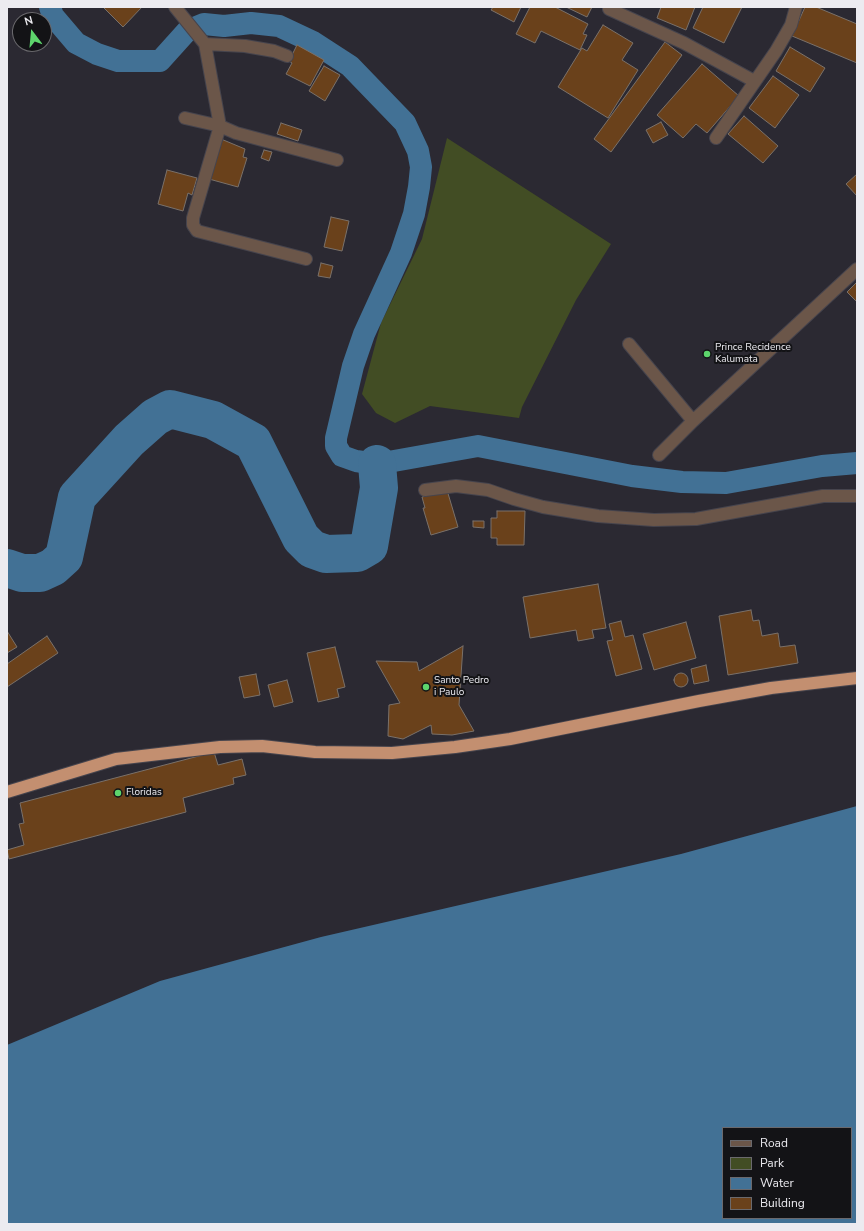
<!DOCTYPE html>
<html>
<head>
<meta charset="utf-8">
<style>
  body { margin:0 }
  #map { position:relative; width:864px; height:1231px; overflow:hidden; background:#2b2932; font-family:"Nunito Sans",sans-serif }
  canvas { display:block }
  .frame { position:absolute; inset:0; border:8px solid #ecebf0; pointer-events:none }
  .legend { position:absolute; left:722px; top:1127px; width:130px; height:92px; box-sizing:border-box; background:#131316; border:1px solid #6a696d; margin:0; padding:5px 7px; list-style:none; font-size:12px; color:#ecebf0 }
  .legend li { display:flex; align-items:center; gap:8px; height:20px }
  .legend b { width:20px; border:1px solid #6a696d }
  .north { position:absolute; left:12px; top:12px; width:40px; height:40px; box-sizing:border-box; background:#131316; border:1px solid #6a696d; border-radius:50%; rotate:344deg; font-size:11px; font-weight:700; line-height:16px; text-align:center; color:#ecebf0 }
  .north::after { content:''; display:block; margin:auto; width:14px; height:18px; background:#5dd56c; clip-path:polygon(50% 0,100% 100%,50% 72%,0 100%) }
</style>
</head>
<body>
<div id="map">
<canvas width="864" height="1231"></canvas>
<div class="frame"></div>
<ul class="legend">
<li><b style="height:5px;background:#6b5649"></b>Road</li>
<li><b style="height:11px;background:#424d24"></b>Park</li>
<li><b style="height:11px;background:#427195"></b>Water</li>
<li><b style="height:11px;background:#6a411b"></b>Building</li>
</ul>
<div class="north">N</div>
</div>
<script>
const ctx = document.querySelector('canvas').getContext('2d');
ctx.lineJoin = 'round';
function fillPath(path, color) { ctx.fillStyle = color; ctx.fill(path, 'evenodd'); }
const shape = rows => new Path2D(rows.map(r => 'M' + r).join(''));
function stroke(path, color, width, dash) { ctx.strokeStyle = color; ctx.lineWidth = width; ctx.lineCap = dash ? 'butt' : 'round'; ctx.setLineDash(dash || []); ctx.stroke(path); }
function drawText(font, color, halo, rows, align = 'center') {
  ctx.font = font + ' "Nunito Sans",sans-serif'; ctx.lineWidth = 4; ctx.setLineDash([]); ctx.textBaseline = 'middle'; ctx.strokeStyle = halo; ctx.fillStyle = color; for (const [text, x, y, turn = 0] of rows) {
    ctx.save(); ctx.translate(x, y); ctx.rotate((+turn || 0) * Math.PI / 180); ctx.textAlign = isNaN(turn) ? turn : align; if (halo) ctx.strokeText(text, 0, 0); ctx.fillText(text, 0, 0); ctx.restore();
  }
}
const green = shape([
  [447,138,611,244,576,300,522,407,519,418,430,406,395,423,376,413,362,394,381,323,422,239]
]);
const water = shape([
  [857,806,857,1224,7,1224,7,1045,160,981,321,937,681,854],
  [723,1128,851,1128,851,1218,723,1218]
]);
const canal = shape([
  [50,7,53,16,76,43,97,54,118,61,160,61,187,31,204,24,224,26,251,23,279,26,313,42,350,66,405,123,418,151,421,167,419,187,414,214,401,253,364,334,353,366,336,438,336,446,342,456,356,461,377,464,478,446,632,476,682,482,726,483,822,466,857,463]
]);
const river = shape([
  [7,568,22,573,40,573,53,567,64,557,77,497,129,440,155,417,170,409,213,420,253,442,301,538,312,549,326,554,357,553,369,546,379,488,377,464]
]);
const building = shape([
  [103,7,142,7,123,27,103,7],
  [493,7,521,7,514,22,491,10,493,7],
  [530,7,555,7,588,24,583,34,587,35,580,50,541,31,535,43,516,34,530,7],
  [566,7,592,7,587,17,566,7],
  [661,7,695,7,686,30,657,18,661,7],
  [703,7,742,7,724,43,693,28,703,7],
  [805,7,816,7,857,24,857,63,792,36,805,7],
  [603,25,633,43,622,60,638,70,608,118,558,87,582,48,587,51,603,25],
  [665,42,682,55,611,152,594,139,665,42],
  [297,45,324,60,310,86,286,74,292,63,289,61,297,45],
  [790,47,825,68,810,92,776,71,790,47],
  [702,64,739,96,707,133,696,124,683,138,657,115,702,64],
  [324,66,340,75,325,101,309,91,324,66],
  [773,76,799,95,775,128,749,108,773,76],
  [744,116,778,146,763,163,728,134,744,116],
  [661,122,668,135,653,143,646,130,661,122],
  [281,123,302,130,298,141,277,134,281,123],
  [221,139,245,149,243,157,247,158,238,187,209,179,221,139],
  [264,150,272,152,269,161,261,158,264,150],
  [167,170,197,178,192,195,188,193,183,211,158,204,167,170],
  [857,174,857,196,846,184,857,174],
  [331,217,349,221,342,251,324,247,331,217],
  [321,263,333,266,330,278,318,276,321,263],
  [857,282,857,302,847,292,857,282],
  [447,490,458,527,431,535,423,508,425,508,422,497,447,490],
  [497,511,525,511,524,545,497,545,497,538,491,538,491,518,497,518,497,511],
  [473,521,484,521,484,528,473,527,473,521],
  [598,584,606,628,592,630,594,638,578,641,576,630,530,638,523,597,598,584],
  [751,610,753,621,759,620,762,636,778,633,780,647,795,645,798,663,728,675,719,616,751,610],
  [621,621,625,637,633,635,642,669,616,676,607,641,613,640,609,624,621,621],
  [686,622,696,658,654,670,643,634,686,622],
  [7,631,17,647,7,653,7,631],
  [47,636,58,653,7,687,7,664,47,636],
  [463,646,459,705,474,731,452,735,432,734,431,725,403,739,388,736,389,705,400,703,376,661,417,662,419,671,463,646],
  [335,647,345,687,337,689,339,697,318,702,307,653,335,647],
  [706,665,709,681,694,684,691,669,706,665],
  '674 680a7 7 0 1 1 14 0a7 7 0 1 1-14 0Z',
  [256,674,260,695,244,698,239,677,256,674],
  [287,680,293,702,274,707,268,685,287,680],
  [214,752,218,765,242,759,246,775,233,778,234,784,183,798,186,812,9,859,7,850,24,845,19,824,24,823,20,803,214,752]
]);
const minor = shape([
  [175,7,205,44,220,126,236,133,337,160],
  [609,9,684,43,754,81],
  [205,44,245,46,274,51,287,56],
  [185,118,220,126,193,218,193,225,197,231,306,259],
  [716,138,776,51,791,25,796,7],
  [629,344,693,421,857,269],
  [659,455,693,421],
  [425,490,456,486,488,490,514,499,543,507,598,516,654,520,696,519,823,496,857,496]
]);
const highway = shape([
  [7,792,116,759,220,747,262,746,315,752,392,753,455,747,510,739,699,701,771,688,857,678]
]);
const markers = [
  [707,354,4,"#5dd56c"],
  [426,687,4,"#5dd56c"],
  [118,793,4,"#5dd56c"]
];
const poiNames = [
  ["Prince Recidence",715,348],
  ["Kalumata",715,360],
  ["Santo Pedro",434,681],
  ["i Paulo",434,693],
  ["Floridas",126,793]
];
fillPath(green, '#424d24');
fillPath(water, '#427195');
stroke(canal, '#427195', 22);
stroke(river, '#427195', 38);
fillPath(building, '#6a411b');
stroke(building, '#7a716a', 1);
stroke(minor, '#46444d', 14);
stroke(highway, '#46444d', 14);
stroke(minor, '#6b5649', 12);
stroke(highway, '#c38f70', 12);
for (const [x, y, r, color] of markers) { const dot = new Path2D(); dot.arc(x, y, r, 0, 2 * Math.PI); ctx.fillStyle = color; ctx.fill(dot); stroke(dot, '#131316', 1.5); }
drawText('10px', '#ecebf0', '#131316', poiNames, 'left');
</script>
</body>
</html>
